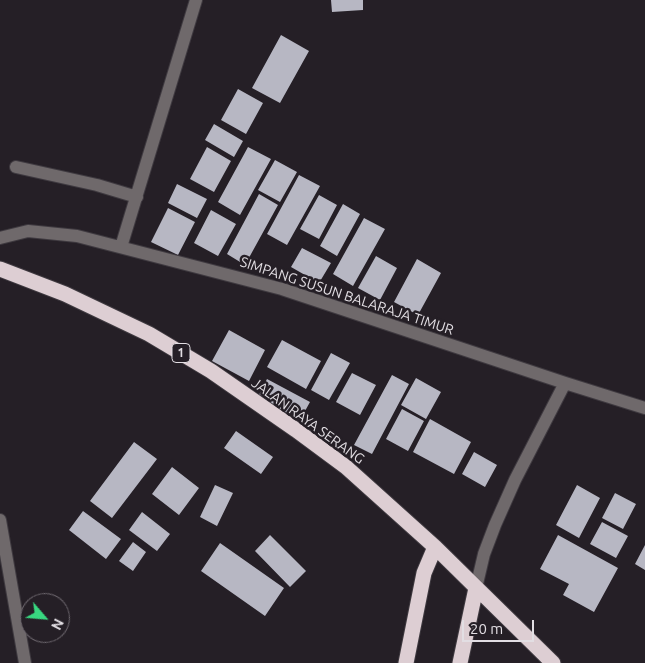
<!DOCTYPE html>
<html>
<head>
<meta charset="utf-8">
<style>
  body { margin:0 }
  #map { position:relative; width:645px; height:663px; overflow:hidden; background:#251f26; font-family:Ubuntu,sans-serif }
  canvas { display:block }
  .north { position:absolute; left:20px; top:593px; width:50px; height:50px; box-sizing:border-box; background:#251f26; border:1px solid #716b72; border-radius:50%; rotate:117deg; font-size:14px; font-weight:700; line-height:20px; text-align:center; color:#e2dee3 }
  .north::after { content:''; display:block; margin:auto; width:18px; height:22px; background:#38d880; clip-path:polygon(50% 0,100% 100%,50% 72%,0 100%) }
  .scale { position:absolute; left:462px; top:620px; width:72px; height:22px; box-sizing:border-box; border:2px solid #e2dee3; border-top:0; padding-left:6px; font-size:15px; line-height:18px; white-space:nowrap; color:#e2dee3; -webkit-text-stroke:4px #251f26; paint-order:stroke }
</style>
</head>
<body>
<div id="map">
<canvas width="645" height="663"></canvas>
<div class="north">N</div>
<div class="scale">20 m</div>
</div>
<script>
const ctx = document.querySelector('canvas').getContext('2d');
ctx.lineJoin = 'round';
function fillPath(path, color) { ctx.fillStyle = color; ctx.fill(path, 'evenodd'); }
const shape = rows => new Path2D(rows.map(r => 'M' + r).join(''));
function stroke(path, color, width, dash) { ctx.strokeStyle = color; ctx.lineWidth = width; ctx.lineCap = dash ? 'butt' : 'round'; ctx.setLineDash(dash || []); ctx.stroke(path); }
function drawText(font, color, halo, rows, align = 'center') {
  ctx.font = font + ' Ubuntu,sans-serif'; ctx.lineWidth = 5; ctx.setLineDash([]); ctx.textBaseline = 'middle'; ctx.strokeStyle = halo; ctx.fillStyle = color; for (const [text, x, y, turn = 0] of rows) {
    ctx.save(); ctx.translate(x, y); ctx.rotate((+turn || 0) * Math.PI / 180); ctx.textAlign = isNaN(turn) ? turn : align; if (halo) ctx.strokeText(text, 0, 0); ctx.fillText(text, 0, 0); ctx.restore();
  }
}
const building = shape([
  [331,0,363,0,363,10,332,12],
  [281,35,309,51,280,103,252,88],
  [238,89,263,103,246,134,221,120],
  [214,124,243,141,234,157,205,140],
  [207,147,231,161,214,192,190,179],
  [248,147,271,159,240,215,218,202],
  [275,160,297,172,280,202,258,190],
  [299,175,320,186,287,245,267,234],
  [177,184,207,199,197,218,168,203],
  [259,194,278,205,245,265,227,254],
  [319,195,337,205,319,239,300,229],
  [343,204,360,214,337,256,320,246],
  [168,208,195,222,178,255,151,242],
  [211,210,236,224,218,256,194,243],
  [364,218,385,229,353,286,333,274],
  [302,248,331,263,319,283,291,267],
  [376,256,397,268,380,300,358,288],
  [417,259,441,273,418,315,394,302],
  [229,330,265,350,249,381,212,361],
  [282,340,321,361,306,389,267,367],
  [331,353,350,363,329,400,311,390],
  [352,373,376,385,360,415,336,402],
  [392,375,409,384,372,454,354,445],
  [416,378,441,392,426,419,401,405],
  [267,379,310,402,300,420,258,397],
  [402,409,424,421,408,451,386,439],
  [430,419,471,442,454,474,413,452],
  [236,431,273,457,261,474,224,448],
  [134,442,157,459,112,518,90,501],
  [474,452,497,465,485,487,462,474],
  [172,467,199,488,179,515,152,494],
  [215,485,233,493,217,526,200,517],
  [577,485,600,498,579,538,556,525],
  [615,493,636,504,623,529,602,518],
  [83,511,121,539,106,559,69,530],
  [142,512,170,534,157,551,129,530],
  [602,522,628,536,616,558,590,544],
  [270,535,306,571,290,587,255,551],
  [558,535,618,568,594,612,563,595,569,584,540,569],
  [133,542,146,552,133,571,119,561],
  [220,543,284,588,265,616,201,571],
  [645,545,645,570,635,564]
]);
const minor = shape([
  [16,167,97,185,137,197],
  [0,238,28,231,77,236,282,289,565,383,645,408],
  [121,247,196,0],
  [0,520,25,663],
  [476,588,484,554,495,525,515,480,565,383]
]);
const highway = shape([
  [0,269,65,294,149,334,211,371,296,430,346,467,435,547,553,663],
  [406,663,424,573,435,547],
  [460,663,476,588]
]);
const shields = [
  [181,353,18]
];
const shieldNames = [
  ["1",181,353]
];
const streetNames = [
  ["SIMPANG SUSUN BALARAJA TIMUR",347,296,18],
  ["JALAN RAYA SERANG",308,421,36]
];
fillPath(building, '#b7b7c3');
stroke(minor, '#3f3a40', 14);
stroke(highway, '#3f3a40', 17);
stroke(minor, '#6f696b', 12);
stroke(highway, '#ddced3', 15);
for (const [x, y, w] of shields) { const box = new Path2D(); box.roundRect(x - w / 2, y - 9.5, w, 19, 4); ctx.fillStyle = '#251f26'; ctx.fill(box); stroke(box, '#e2dee3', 1); }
drawText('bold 12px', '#e2dee3', null, shieldNames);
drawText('14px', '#e2dee3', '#251f26', streetNames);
</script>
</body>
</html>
